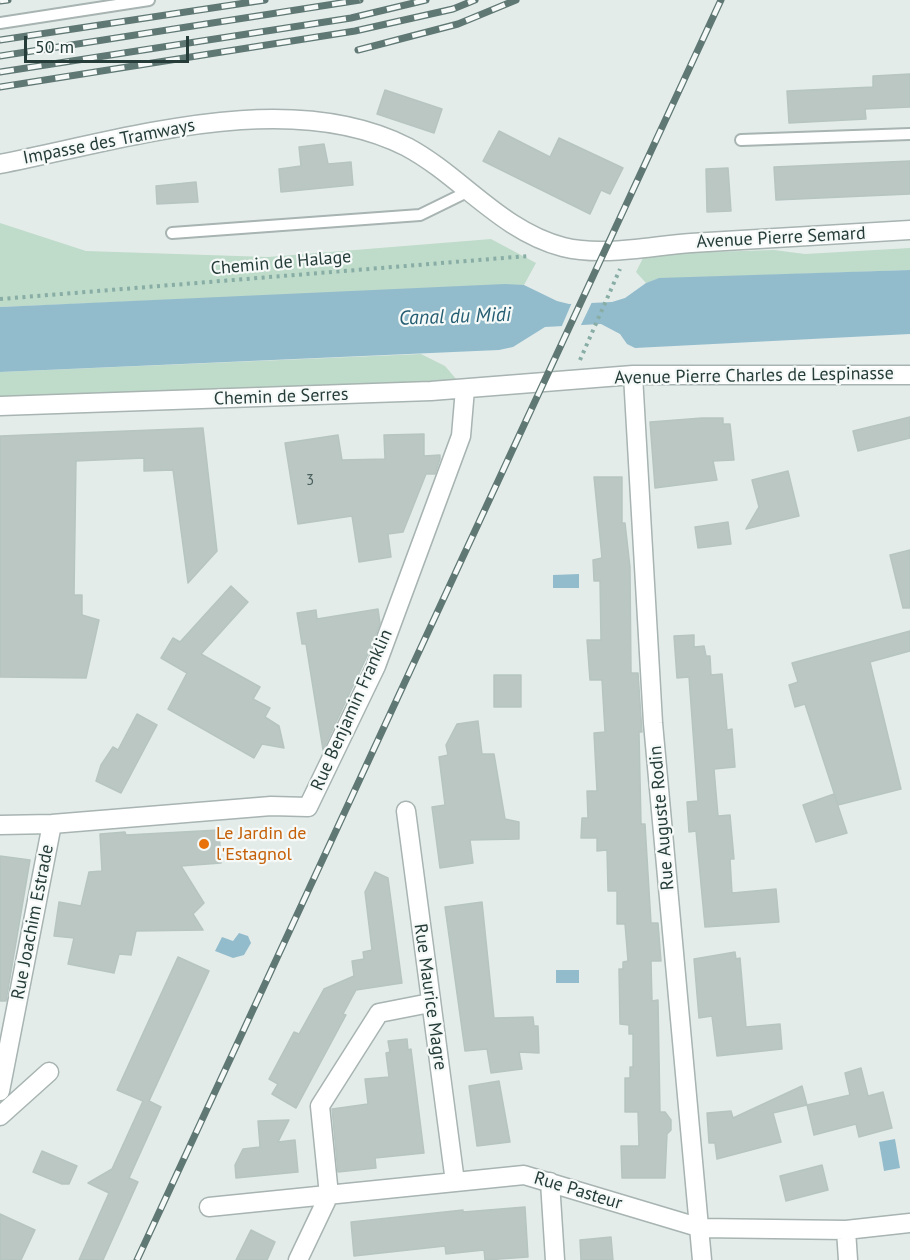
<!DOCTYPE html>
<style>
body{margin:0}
#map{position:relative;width:910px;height:1260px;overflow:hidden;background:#e4ecea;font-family:"PT Sans",sans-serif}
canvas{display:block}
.scale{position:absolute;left:24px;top:36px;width:165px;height:27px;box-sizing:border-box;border:3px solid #253c39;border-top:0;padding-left:8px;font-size:18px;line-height:21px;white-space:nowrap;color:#253c39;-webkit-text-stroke:4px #f5f9f7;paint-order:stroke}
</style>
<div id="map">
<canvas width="910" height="1260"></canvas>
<div class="scale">50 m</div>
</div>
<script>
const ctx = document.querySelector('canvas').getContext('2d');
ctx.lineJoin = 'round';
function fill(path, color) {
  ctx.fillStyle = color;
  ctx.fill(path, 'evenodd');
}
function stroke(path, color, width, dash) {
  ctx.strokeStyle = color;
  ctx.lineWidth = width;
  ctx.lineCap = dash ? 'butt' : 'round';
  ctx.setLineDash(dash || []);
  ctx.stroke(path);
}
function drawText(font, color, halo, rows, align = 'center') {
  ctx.font = font + ' "PT Sans",sans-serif';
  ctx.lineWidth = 4.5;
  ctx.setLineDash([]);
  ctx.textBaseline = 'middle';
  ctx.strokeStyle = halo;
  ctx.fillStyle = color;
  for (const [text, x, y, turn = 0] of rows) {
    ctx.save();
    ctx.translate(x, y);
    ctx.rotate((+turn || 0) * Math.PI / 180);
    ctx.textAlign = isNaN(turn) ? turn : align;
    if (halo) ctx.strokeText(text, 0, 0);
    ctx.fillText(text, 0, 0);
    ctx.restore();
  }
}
fill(new Path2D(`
 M0,223L86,251L268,257L491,239L536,263L524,285L0,307Z
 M910,248V270L657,279L646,283L636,272L645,254L774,250L805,254Z
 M421,354L445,366L457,380L429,385L0,399V372Z`), '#bfdbca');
fill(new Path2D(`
 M910,270V334L635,348L627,344L620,334L601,324L545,327L513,347L499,350L0,372V307L505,284L524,285L557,301L569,304L612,302L625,298L646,283L659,278Z
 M579,574V588H553V575Z
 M239,933L248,936L251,943L244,955L233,958L215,951L222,937L233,941Z
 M556,970H579V983H556Z
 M895,1139L900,1168L884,1171L879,1142Z`), '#92bccc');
fill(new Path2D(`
 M573,300H593L580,327L561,328Z`), '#e4ecea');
const building = new Path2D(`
 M910,74V107L865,109L866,119L789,123L787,91L873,87V76Z
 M385,90L442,109L434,133L377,114Z
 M499,131L550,157L559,138L623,168L610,194L601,190L590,214L483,161Z
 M324,144L328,164L351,162L353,185L281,192L279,169L301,166L299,147Z
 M910,161V194L776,200L774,167Z
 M728,168L731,211L707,212L706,169Z
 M196,182L198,202L157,204L156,186Z
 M910,417V438L858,451L853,431Z
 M702,418H723V424H730L734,460L713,461L717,480L655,488L650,422Z
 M203,428L217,551L188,583L173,470L144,471V458L76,461L74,595H82V615L99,620L86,678L0,677V436Z
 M424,434V456L440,455V459L435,474H426L403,532L388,534L391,557L359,562L352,516L298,524L285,443L338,435L342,460L385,459L384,435Z
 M788,471L799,516L746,529L759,507L752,480Z
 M594,477H622V523H625L630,567L631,673H638L642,732H639L641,824H645L651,923H658L661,961H651L652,1001L658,1000L660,1112H665L671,1120V1130L667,1134L665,1178H622L621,1146H639L638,1112H625V1078H630V1067H633V1034H629V1025L620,1024L619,969H623V962L628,961L625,924H617V891H608L607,850L597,851V838H581L582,818H588L587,791H597L594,733L605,732L602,680H590L587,640H601L600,581H594L593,560L602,558Z
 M728,522L731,544L698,548L695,527Z
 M910,550V608H903L890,555Z
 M231,586L248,602L201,654L260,687L253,699L270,708L265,717L279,726L284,748L262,744L254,758L168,709L187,673L161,658L173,638L180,642Z
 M378,609L380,623L368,654L323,750L306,644H302L297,613L316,610L317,619Z
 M910,631V651L870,662L901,789L838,805L805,704L795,707L789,685L798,682L792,663Z
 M694,635V647L704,646L706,656H710L711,675L722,674L727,730L732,729L735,767L714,769L718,816L730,815L734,859H730L732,893L776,889L779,922L705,927L696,831L689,832L687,802L698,801L689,677L677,678L674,636Z
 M494,675H521V707H494Z
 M137,714L157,725L121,793L96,781L101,765L113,747L118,750Z
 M478,721L482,754H494L505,819L519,822V839L470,840L473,863L440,868L432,807L445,805L439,757L448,755L446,745L457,724Z
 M834,794L847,833L816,842L803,805Z
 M219,830L221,863L181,866L204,903L193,914L203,930L136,931L131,955L119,954L114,973L68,964L74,938L54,936L59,902L81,906L89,872L102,871L100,834L125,832L126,835Z
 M0,856L30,860L6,1001H0Z
 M375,872L388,878L402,983L356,990L343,1014L346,1015L296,1108L272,1094L278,1084L269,1079L294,1032L299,1034L324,989L354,976L352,961L364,959L363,952L372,950L365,892Z
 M482,902L494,1018L533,1017L534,1026H538L539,1053L519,1052L522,1069L491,1073L487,1049L465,1051L445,907Z
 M735,952L736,959L740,958L746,1027L780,1024L782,1049L717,1056L712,1016L699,1018L694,959Z
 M178,957L209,971L149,1101L161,1107L129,1178L138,1182L103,1260H79L109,1193L88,1183L112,1169L143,1101L117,1090Z
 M407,1039L408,1050L411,1049L424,1153L375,1158L376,1168L338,1172L332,1109L368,1104L365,1079L389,1077L386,1053L390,1052L388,1041Z
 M861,1068L868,1096L883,1092L892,1128L859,1137L856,1124L814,1135L807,1105L850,1095L845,1073Z
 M499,1081L510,1142L477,1146L469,1086Z
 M802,1086L807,1105L773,1113L781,1142L717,1159L715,1143H709L707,1113L731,1111L733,1118Z
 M289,1120L278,1142L295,1140L298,1172L236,1178L235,1165L243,1149L260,1147L258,1121Z
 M42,1151L77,1166L69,1184H62L33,1172Z
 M822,1165L828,1190L786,1201L780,1176Z
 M525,1207L528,1257L485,1260L484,1250L446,1254L445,1246L354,1256L351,1222L463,1210V1212Z
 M0,1214L35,1230L21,1260H0Z
 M251,1230L275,1242L267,1260H236Z
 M611,1237L613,1260H581L580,1240Z`);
fill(building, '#bac7c3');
stroke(building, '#b7c5c1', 1.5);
const service = new Path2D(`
 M0,23L149,0
 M741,140L910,134
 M172,233L420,215L469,191`);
const minor = new Path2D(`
 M0,164C124,140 287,86 407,147C461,176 501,231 563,247C603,257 650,246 691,243C764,238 837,234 910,230
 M633,375L653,723L702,1260
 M0,406L431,391L633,375H910
 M406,811L455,1182
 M0,825L52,824L271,806L308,807L376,666L461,436L465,389
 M0,1091L52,824
 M0,1116L49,1072
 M550,1182L555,1260
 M209,1207L524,1175L701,1228L846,1230L910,1223
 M846,1230L848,1260
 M298,1260L329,1195L320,1106L379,1013L430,1003`);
stroke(service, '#a7b4b1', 14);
stroke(minor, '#a7b4b1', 21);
stroke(new Path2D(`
 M0,299L528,256
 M580,360L620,269`), '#88ada5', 4, [3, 4.5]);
stroke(service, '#fff', 10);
stroke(minor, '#fff', 18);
const rail = new Path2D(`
 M0,1L8,0
 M0,40L265,0
 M358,50L458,24L516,0
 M0,56L360,0
 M0,72L351,18L426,0
 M0,87L355,31L453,9L475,0
 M137,1260L721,0`);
stroke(rail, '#607874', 7);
stroke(rail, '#f5f9f7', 4.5, [14]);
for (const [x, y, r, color] of [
 [204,844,6,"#e8710a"]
]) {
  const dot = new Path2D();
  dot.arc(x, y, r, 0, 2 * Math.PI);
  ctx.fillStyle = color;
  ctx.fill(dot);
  stroke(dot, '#f5f9f7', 2);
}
drawText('15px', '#4a5f5c', null, [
 ["3",310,481]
]);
drawText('18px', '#253c39', '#f5f9f7', [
 ["Impasse des Tramways",109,142,-11],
 ["Avenue Pierre Semard",781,238,-3],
 ["Chemin de Halage",281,263,-5],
 ["Avenue Pierre Charles de Lespinasse",754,376,-1],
 ["Chemin de Serres",281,397,-2],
 ["Rue Benjamin Franklin",352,710,-66],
 ["Rue Auguste Rodin",662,818,-95],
 ["Rue Joachim Estrade",33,922,-79],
 ["Rue Maurice Magre",430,997,82],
 ["Rue Pasteur",578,1191,17]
]);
drawText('18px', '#c56008', '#f5f9f7', [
 ["Le Jardin de",216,834],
 ["l'Estagnol",216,855]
], 'left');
drawText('italic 20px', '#255d73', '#f5f9f7', [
 ["Canal du Midi",455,317,-2]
]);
</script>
